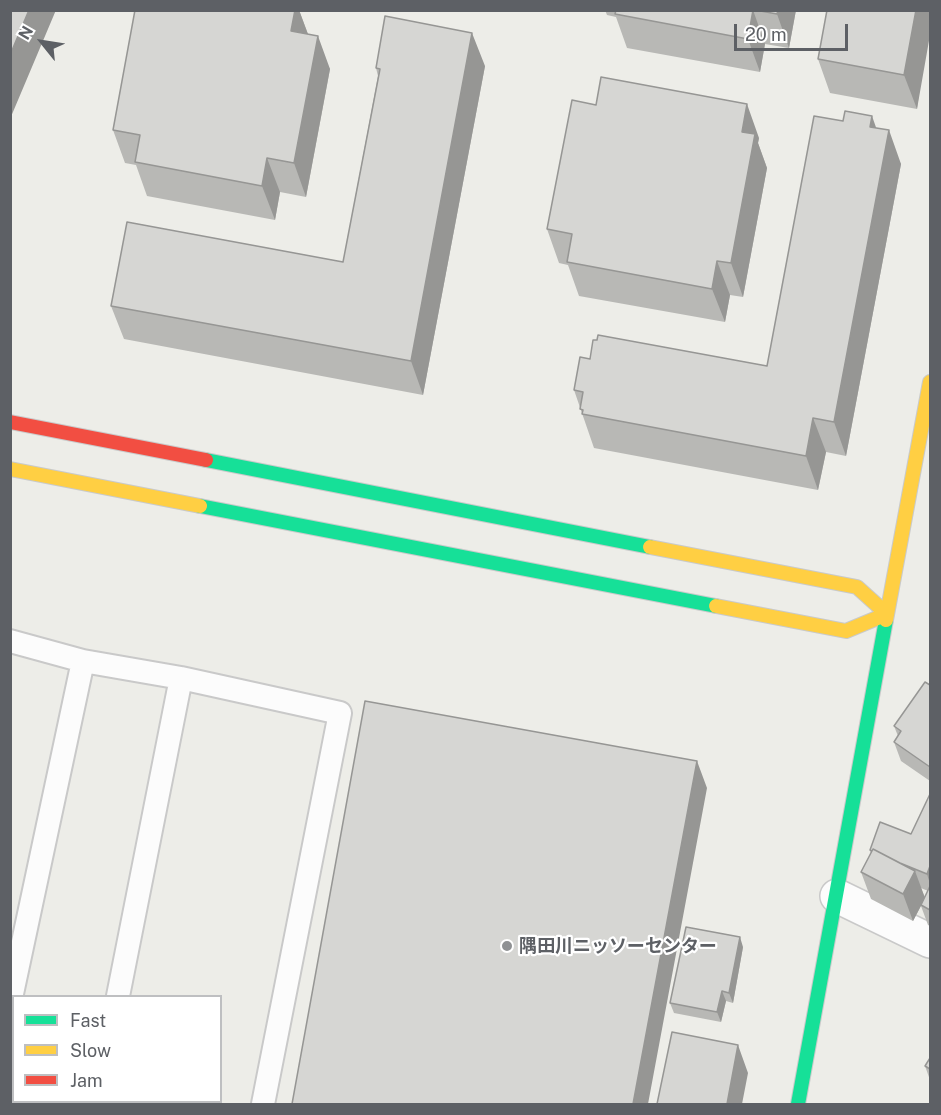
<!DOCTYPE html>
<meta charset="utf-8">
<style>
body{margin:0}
#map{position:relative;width:941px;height:1115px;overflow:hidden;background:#edede8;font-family:"Public Sans",sans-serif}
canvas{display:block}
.frame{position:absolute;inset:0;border:12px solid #5d6065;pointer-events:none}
.legend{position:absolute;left:12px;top:995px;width:210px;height:108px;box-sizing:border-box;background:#fff;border:2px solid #bebfc1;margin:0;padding:8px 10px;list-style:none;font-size:18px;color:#5d6065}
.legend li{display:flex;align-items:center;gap:12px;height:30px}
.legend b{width:30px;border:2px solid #bebfc1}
.north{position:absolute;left:12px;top:12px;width:60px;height:60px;-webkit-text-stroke:4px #fff;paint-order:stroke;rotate:300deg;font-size:16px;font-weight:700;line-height:24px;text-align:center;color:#5d6065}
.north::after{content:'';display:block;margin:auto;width:21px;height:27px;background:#5d6065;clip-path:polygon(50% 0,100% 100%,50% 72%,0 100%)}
.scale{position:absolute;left:734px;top:24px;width:114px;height:27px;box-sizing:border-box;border:3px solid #5d6065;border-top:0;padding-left:8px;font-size:18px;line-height:21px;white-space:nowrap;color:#5d6065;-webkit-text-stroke:4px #fff;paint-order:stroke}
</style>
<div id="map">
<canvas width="941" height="1115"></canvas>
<div class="frame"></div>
<ul class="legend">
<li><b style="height:8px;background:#16e098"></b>Fast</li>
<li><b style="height:8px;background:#ffcf43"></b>Slow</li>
<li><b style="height:8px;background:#f24e42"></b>Jam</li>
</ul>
<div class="north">N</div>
<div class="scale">20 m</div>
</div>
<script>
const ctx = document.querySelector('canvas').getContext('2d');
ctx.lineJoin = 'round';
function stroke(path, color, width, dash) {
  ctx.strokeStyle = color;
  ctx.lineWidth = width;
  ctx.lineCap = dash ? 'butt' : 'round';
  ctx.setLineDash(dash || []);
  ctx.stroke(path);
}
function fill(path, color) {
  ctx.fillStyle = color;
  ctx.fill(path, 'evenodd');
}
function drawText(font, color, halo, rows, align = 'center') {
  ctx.font = font + ' "Public Sans","Noto Sans JP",sans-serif';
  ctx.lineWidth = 4.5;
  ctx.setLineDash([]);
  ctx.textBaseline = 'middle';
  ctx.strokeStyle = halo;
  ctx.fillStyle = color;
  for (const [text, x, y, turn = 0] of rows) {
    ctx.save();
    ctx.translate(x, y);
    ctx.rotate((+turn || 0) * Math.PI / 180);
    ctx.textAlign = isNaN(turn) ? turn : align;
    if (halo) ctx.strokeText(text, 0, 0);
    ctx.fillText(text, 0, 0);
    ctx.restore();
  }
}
const lane = new Path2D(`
 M10,641L83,661L181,678L340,713L263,1104
 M118,996L181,678
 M10,1003L83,661
 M96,1104L97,1102`);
const street = new Path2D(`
 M837,896L930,941`);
const fast = new Path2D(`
 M206,460L650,547
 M200,506L716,606
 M798,1104L886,620`);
const slow = new Path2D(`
 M10,469L200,506
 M650,547L857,587L887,614L846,631L716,606
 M886,620L930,382`);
const jam = new Path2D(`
 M10,422L206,460`);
stroke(lane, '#c9c9c9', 26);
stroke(street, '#c9c9c9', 36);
stroke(fast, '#c9caca', 16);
stroke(slow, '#c9caca', 16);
stroke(jam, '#c9caca', 16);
stroke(lane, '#fcfcfc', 22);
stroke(street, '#fcfcfc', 33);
stroke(fast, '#16e098', 14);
stroke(slow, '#ffcf43', 14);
stroke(jam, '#f24e42', 14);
fill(new Path2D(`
 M299,10L308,34L330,69L306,197L280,192L275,220L147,196L136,165L125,163L113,130Z
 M605,10H796L789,48L765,44L760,72L627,48L616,17L607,15Z
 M930,10L917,109L830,93L818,59Z
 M485,66L423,395L124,339L111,306L343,262L378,76L376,68Z
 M877,128L901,164L846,456L826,452L818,490L594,448L574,390L590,359L767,366Z
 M759,138L758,143L767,168L743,297L730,295L725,322L579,296L568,265L559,263L547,229Z
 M930,685V781L901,761L894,742L898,736L894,726Z
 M930,794V926L928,925L921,906L913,921L871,899L861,872L871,854L870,850L911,834ZM921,888L928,891L925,898Z
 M743,947L733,1003L726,1001L721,1022L674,1013L670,1003Z
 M930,1058V1080L925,1066Z`), '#b8b8b5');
fill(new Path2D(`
 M29,10H56L10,119V55Z
 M295,10H299L309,37L291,31Z
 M753,10L765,44L760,72L748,39Z
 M778,10H796L789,48L777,14Z
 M916,10H930V35L917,109L904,75Z
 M472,33L485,66L423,395L411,361Z
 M318,36L330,69L306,197L294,163Z
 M747,104L759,138L758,143L767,168L743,297L731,263L742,132Z
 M872,116L884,150L870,127Z
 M889,130L901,164L846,456L834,422Z
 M267,158L280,192L275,220L262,186Z
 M717,261L730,295L725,322L712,289Z
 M813,418L826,452L818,490L806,456Z
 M697,761L707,788L648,1104H633Z
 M930,866V884L927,874Z
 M915,871L925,898L913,921L903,894Z
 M740,937L743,947L733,1003L729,993Z
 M722,991L726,1001L721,1022L717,1012Z
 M738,1045L748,1073L742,1104H727Z`), '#969694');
const building = new Path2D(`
 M10,10H29L10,55Z
 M135,10H295L291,31L318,36L294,163L267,158L262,186L135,162L140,135L113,130Z
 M616,10H753L748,39L615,14Z
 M755,10H778L777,14Z
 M827,10H916L904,75L818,59Z
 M385,16L472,33L411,361L111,306L127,222L343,262L380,69L376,68Z
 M601,77L747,104L742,132L755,134L731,263L717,261L712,289L567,262L572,234L547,229L572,100L596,105Z
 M845,111L872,116L870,127L889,130L834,422L813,418L806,456L582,414L583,410L580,409L583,392L574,390L580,357L590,359L593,340H597L598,335L767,366L814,116L843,121Z
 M925,682L930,685V767L894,742L901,731L894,726Z
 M365,701L697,761L633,1104H292Z
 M930,794V866L927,874L900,863L873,849L872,851L870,850L880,822L911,834Z
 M873,849L915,871L903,894L861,872Z
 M930,886V910L921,905Z
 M686,927L740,937L729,993L722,991L717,1012L670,1003Z
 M672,1032L738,1045L727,1104H657Z
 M930,1058V1069L925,1066Z`);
fill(building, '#d6d6d3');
stroke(building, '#969694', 1.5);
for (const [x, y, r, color] of [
 [507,946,6,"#8f9193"]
]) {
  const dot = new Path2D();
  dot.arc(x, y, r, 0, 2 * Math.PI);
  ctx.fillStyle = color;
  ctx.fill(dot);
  stroke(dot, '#fff', 2);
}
drawText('bold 18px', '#5d6065', '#fff', [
 ["隅田川ニッソーセンター",519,946]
], 'left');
</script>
